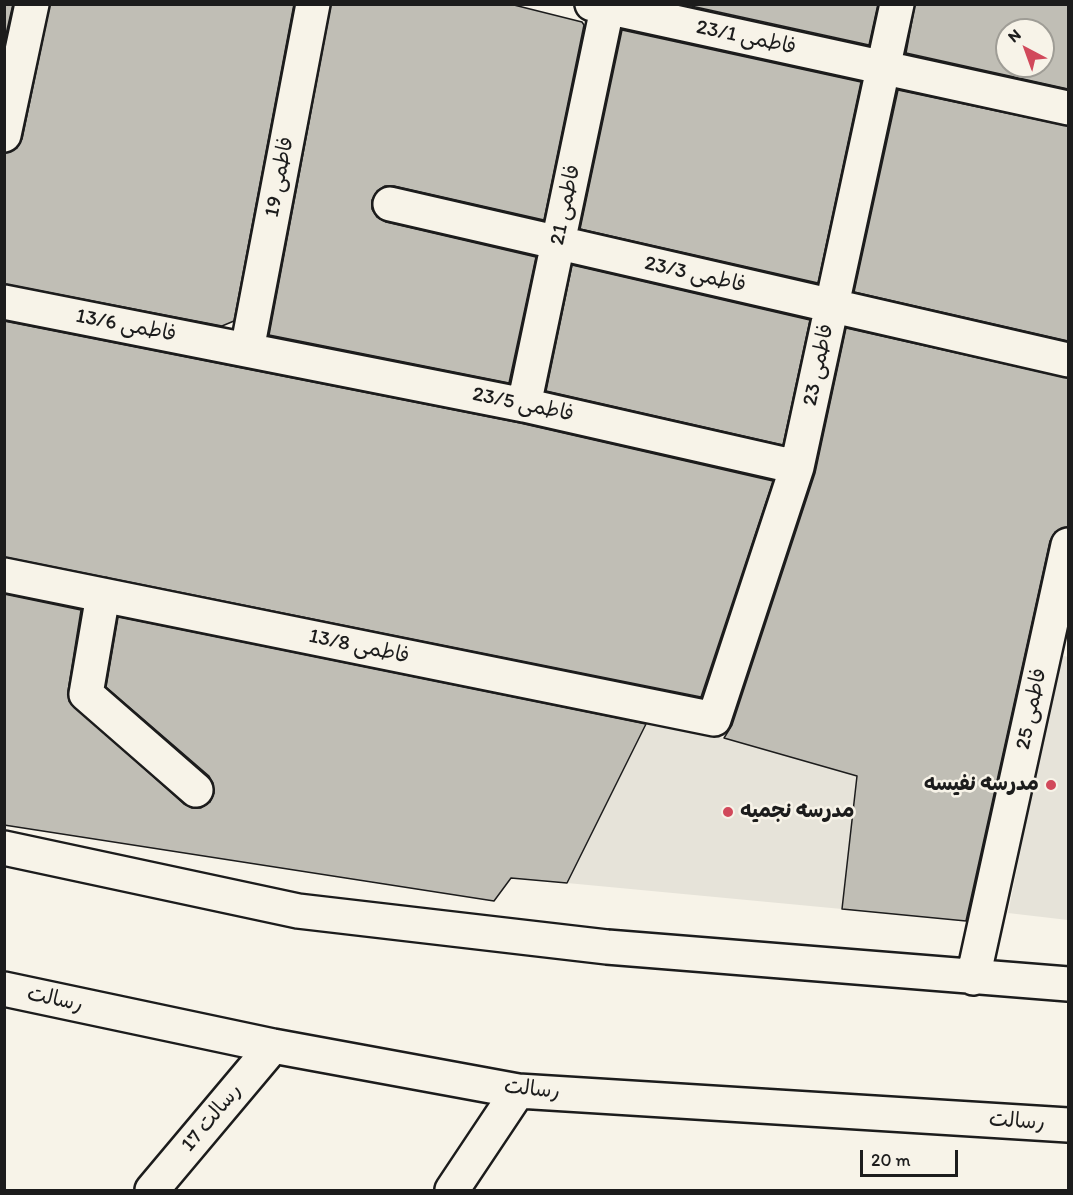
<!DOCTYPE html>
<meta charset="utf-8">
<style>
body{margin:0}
#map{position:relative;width:1073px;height:1195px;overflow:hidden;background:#f7f3e8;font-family:Itim,sans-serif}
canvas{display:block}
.frame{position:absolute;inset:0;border:6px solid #1c1c1c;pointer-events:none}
.north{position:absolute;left:995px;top:18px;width:60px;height:60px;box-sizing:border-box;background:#f7f3e8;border:2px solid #9f9d96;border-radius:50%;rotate:319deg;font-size:16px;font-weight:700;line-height:24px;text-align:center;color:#1c1c1c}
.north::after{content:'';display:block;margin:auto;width:21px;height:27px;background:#d1495b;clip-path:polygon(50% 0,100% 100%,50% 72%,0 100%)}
.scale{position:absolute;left:860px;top:1150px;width:98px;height:27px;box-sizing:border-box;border:3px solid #1c1c1c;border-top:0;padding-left:8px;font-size:18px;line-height:21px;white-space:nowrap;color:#1c1c1c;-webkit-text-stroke:4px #f7f3e8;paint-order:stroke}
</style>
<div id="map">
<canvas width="1073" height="1195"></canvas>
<div class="frame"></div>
<div class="north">N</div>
<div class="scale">20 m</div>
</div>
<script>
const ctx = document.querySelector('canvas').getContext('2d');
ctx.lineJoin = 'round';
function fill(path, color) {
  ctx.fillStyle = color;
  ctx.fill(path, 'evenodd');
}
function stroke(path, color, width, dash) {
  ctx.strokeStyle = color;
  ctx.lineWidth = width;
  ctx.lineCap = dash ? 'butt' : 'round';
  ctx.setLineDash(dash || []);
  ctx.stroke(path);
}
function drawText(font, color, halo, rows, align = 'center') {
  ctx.font = font + ' Itim,"Playpen Sans Arabic",sans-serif';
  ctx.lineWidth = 5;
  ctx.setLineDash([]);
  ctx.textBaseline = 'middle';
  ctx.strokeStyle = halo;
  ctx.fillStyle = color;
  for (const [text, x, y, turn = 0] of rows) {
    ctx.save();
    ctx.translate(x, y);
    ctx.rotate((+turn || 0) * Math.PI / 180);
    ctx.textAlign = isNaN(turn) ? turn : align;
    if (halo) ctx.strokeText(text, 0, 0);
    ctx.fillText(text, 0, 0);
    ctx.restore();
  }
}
fill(new Path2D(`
 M1060,655L1068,657V920L1008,913Z
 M647,723L724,738L857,776L842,909L567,883Z`), '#e6e3d9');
const building = new Path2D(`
 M4,4H13L4,43Z
 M50,4H294L234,321L222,326L4,284V153L17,148L22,139Z
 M331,4H510L582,22L584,25L544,220L394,186H385L377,191L372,200V209L377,217L386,222L536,257L509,383L269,335Z
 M682,4H878L869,45Z
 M915,4H1068V89L906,53ZM1007,30H1043V66H1007Z
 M622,30L861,82L818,283L580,229Z
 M898,90L1068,126V341L854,292Z
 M572,265L810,320L783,445L546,391Z
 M4,321L520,423L773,481L701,697L4,557Z
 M846,328L1068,378V527L1055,532L1050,541L966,921L842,909L857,776L724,738L732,725L815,473Z
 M4,594L81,610L68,691L69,701L184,804L192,808H201L210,802L214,793L213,783L209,776L106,687L118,617L646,724L567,883L511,878L494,901L4,825Z`);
fill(building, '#c0beb5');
stroke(building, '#1c1c1c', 1.5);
const minor = new Path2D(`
 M592,4L1068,108
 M4,135L32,4
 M390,204L1068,360
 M4,302L524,405L797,467
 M247,350L313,4
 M524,405L608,4
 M4,575L714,719L797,467L897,4
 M103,595L86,694L196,790
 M4,848L298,911L607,947L1068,984
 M973,978L1068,545
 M4,989L273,1046L518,1091L1068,1125
 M152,1190L273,1046
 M452,1190L518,1091`);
stroke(minor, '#1c1c1c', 38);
stroke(minor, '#f7f3e8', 33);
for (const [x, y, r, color] of [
 [1051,785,6,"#d1495b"],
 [728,812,6,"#d1495b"]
]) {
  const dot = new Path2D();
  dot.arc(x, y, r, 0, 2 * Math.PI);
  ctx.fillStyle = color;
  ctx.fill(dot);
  stroke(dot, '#f7f3e8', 2);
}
drawText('21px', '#1c1c1c', '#f7f3e8', [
 ["فاطمی 23/1",746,38,12],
 ["فاطمی 19",280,177,-79],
 ["فاطمی 21",566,205,-78],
 ["فاطمی 23/3",695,275,13],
 ["فاطمی 13/6",126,326,11],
 ["فاطمی 23",819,365,-78],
 ["فاطمی 23/5",523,405,12],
 ["فاطمی 13/8",359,647,12],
 ["فاطمی 25",1032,709,-78],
 ["رسالت",55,1000,12],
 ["رسالت",532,1090,6],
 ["رسالت 17",212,1118,-50],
 ["رسالت",1017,1122,4]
]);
drawText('bold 21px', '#1c1c1c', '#f7f3e8', [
 ["مدرسه نفیسه",1039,785],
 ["مدرسه نجمیه",740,812,"left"]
], 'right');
</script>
